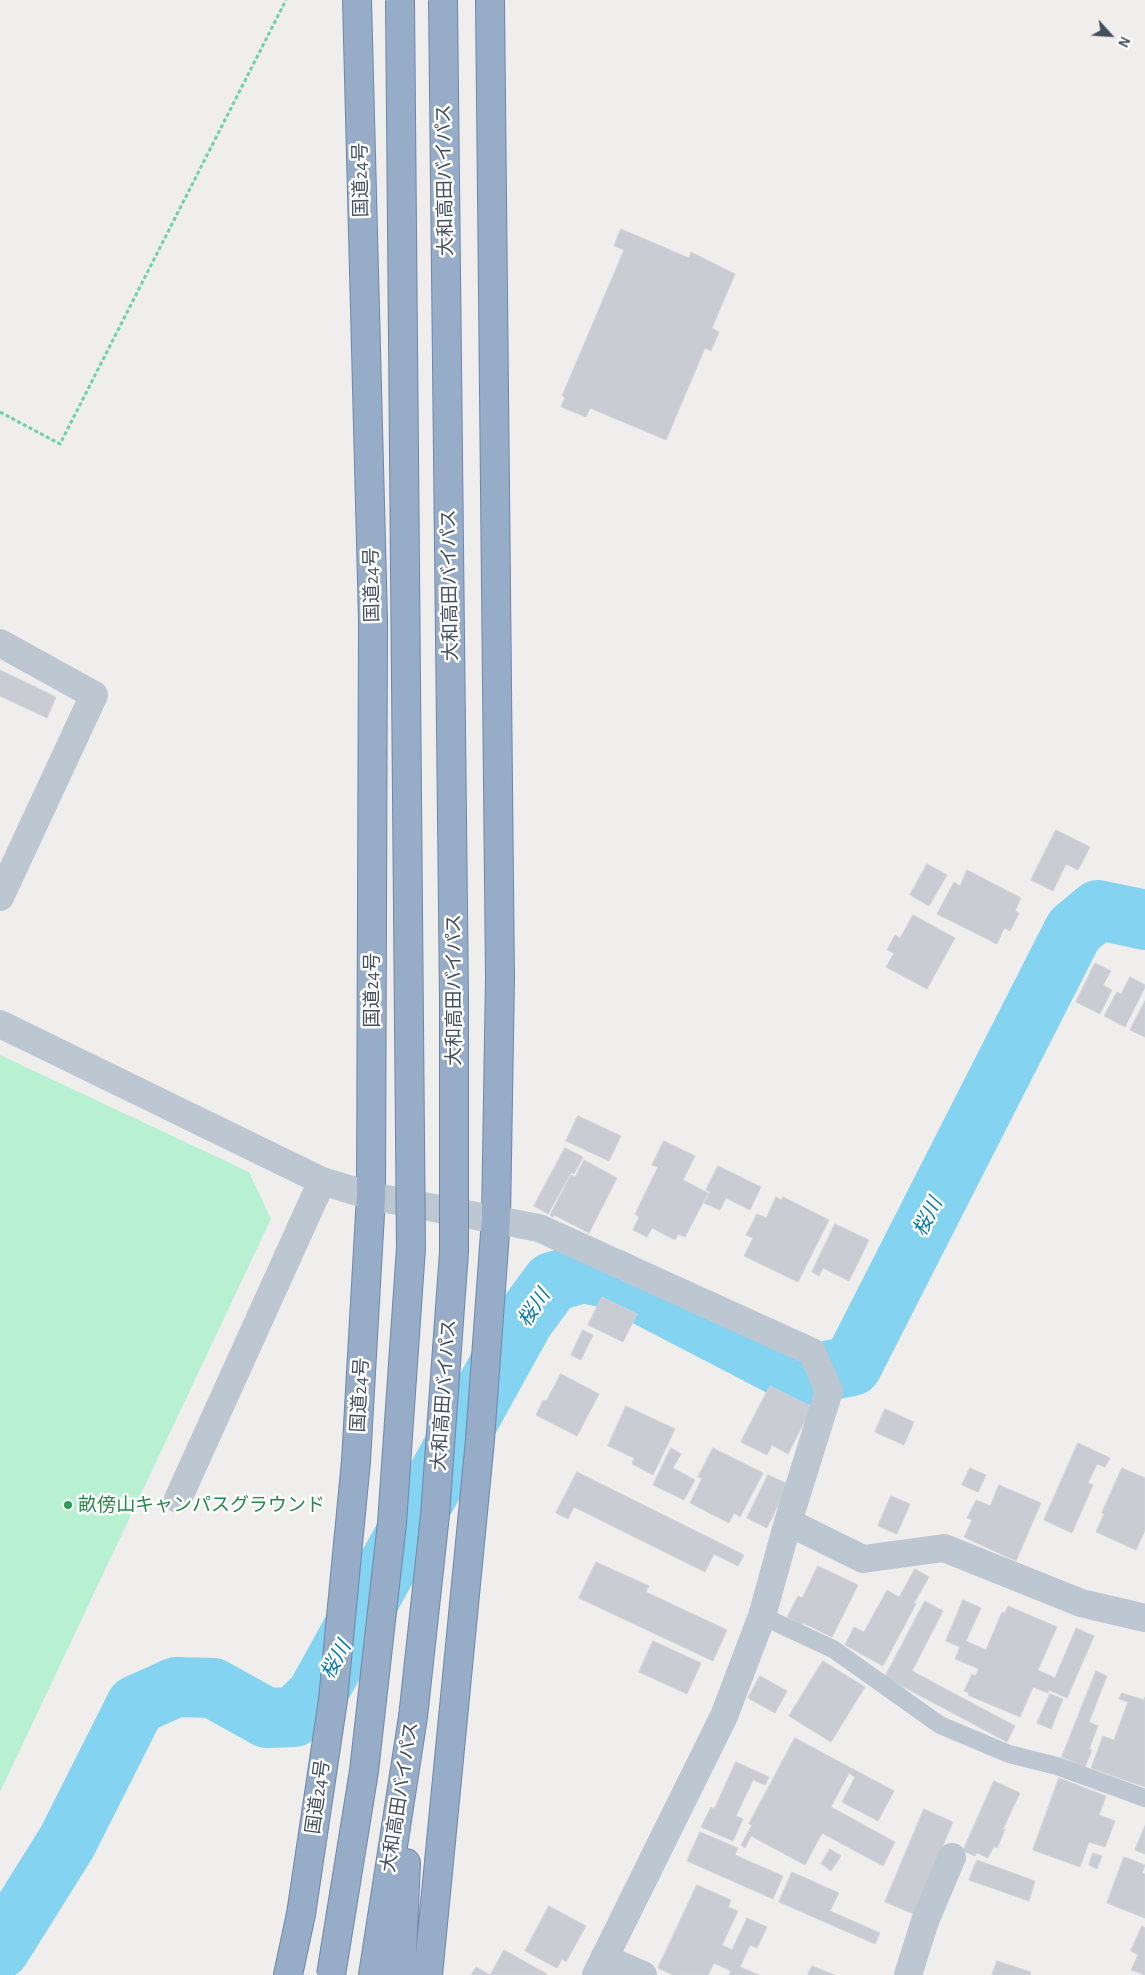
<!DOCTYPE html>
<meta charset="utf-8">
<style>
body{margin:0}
#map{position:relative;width:1145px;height:1975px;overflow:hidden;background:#f0eded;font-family:"Alegreya Sans",sans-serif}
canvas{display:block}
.north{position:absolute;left:1085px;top:10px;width:50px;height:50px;-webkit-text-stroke:4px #fff;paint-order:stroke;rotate:116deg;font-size:14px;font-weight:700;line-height:20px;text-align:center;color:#444f5c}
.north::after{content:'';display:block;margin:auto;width:18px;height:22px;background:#444f5c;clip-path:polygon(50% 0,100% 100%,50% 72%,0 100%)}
</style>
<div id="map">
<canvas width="1145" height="1975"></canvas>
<div class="north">N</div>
</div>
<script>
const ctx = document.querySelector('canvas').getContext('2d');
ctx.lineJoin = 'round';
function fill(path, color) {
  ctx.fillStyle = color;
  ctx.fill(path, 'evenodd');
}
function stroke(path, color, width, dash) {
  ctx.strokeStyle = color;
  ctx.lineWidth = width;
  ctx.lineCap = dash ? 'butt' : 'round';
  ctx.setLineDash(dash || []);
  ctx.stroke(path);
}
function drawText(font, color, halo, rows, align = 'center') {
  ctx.font = font + ' "Alegreya Sans","Noto Sans JP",sans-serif';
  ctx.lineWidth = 5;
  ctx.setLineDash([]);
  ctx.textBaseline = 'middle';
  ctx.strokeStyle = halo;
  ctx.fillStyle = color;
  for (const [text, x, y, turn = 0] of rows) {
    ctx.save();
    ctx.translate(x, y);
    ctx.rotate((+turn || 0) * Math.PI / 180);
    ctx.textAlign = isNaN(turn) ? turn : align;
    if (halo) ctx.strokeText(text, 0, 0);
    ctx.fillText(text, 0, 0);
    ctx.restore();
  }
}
fill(new Path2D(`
 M0,1055L249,1172L271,1219L0,1792Z`), '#b8f1d2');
stroke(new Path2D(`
 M0,1949L67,1842L136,1705L176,1687L213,1688L267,1718L294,1717L316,1696L524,1320L552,1282L583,1273L613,1279L800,1376L852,1366L1074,930L1098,910L1145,920`), '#83d3f1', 60);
const building = new Path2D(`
 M621,229L689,258L691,252L735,274L712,328L719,332L711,351L705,348L666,440L590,408L586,417L561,407L565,397L562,396L624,250L614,246Z
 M0,670L56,697L47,718L0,696Z
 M1056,830L1090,847L1078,870L1066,864L1053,891L1031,880Z
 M927,864L947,875L929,906L910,895Z
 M967,870L1021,898L1015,911L1019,913L1010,931L1004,928L997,944L937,914L954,882L960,886Z
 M913,915L955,938L927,989L886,967L894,953L887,950L895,935L900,938Z
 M1095,963L1111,971L1103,985L1112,990L1100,1014L1076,1002Z
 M1130,977L1145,985V987L1125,1027L1104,1016L1117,992L1121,994Z
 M1145,1001V1037L1130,1030Z
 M578,1116L621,1136L609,1161L566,1141Z
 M664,1141L695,1156L683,1180L708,1193L685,1237L678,1234L675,1240L652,1228L647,1237L633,1230L639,1217L635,1214L658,1167L652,1165Z
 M565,1148L583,1157L574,1174L571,1173L548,1214L534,1206Z
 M584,1160L617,1178L589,1233L554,1215L553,1217L550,1215L571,1175L575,1177Z
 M718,1166L761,1187L750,1210L726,1198L720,1210L704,1203L710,1192L706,1190Z
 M776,1197L781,1200L783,1197L829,1220L798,1282L744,1256L753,1238L746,1235L757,1214L766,1218Z
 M835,1224L869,1240L849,1281L823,1268L819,1276L812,1272Z
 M602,1297L637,1314L623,1342L588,1325Z
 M583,1330L593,1335L581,1360L571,1355Z
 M561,1374L599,1394L577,1436L536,1415L543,1400L546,1401Z
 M770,1386L812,1407L788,1454L772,1445L767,1455L741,1442Z
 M626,1406L675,1429L653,1475L632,1464L634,1458L608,1446Z
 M885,1409L914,1422L904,1445L875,1432Z
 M1078,1443L1110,1458L1105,1467L1097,1464L1088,1483L1093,1485L1072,1533L1044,1520Z
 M671,1448L681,1454L673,1468L695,1480L684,1500L653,1485Z
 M713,1448L763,1473L740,1517L734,1513L729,1523L690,1503L702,1478L698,1477Z
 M970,1468L986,1475L978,1492L962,1485Z
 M1122,1468L1145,1478V1530L1136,1550L1096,1532L1104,1514L1102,1513Z
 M577,1472L744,1555L738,1566L714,1554L705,1572L574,1507L568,1519L556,1513Z
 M768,1475L788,1484L767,1528L747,1518Z
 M999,1485L1041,1503L1016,1561L964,1537L972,1520L967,1518L976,1500L990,1506Z
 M891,1496L910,1504L897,1534L878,1526Z
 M596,1562L649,1586L646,1592L727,1630L713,1661L579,1598Z
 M818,1566L858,1585L832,1637L803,1623L802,1625L787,1617L798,1596L802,1598Z
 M915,1569L929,1577L914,1603L916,1604L883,1666L845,1645L854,1627L864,1632L887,1590L899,1597Z
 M963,1600L981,1608L966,1641L986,1650L1002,1612L1005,1613L1008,1606L1057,1627L1038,1670L1055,1678L1076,1628L1094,1636L1067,1698L1049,1690L1048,1693L1033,1687L1020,1717L968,1695L969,1693L964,1691L972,1674L975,1676L979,1669L955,1659L960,1647L946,1641Z
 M925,1601L943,1611L912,1671L1015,1726L1007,1742L885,1677Z
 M653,1641L701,1663L687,1694L639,1672Z
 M823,1661L865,1687L831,1742L789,1716Z
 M1096,1671L1107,1676L1089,1722L1098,1726L1089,1749L1092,1750L1085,1767L1062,1757Z
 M760,1676L787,1691L775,1713L748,1698Z
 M1122,1693L1144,1700L1145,1697V1787L1091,1768L1103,1736L1114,1740L1128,1702L1119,1699Z
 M1050,1694L1063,1699L1051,1729L1037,1723Z
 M795,1738L894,1791L878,1821L842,1802L855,1777L849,1773L831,1807L895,1842L883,1866L822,1833L805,1865L751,1836L745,1848L741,1845L752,1825L749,1824Z
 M736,1762L769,1777L765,1785L753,1780L736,1816L743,1819L733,1841L701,1827L711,1807L714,1809Z
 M1059,1778L1106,1796L1099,1815L1115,1821L1105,1847L1089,1842L1080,1867L1033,1850Z
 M994,1781L1020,1793L1003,1829L1005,1830L997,1848L994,1846L988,1858L977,1853L975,1856L963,1851Z
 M924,1809L953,1822L914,1914L885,1902Z
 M1145,1826V1854L1135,1850Z
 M700,1832L738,1848L735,1855L783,1876L773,1899L687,1861Z
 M830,1849L841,1856L831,1871L821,1864Z
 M1093,1853L1102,1856L1097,1869L1089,1865Z
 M1124,1857L1145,1865L1142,1873L1145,1874V1918L1107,1903Z
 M977,1860L1035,1881L1029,1901L969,1880Z
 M792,1872L839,1893L830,1911L880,1933L875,1944L779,1902Z
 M697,1885L731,1900L728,1907L738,1911L722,1945L732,1950L747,1918L767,1927L757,1948L750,1945L740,1967L759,1975H729L731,1971L714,1963L708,1975H673L658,1968Z
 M549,1906L586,1926L566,1962L562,1959L557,1968L525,1951Z
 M1142,1926L1145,1928V1975L1131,1970L1138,1955L1131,1951Z
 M504,1950L547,1974L546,1975H471L476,1967L490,1975Z
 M997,1961L1031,1972L1030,1975H992Z
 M812,1966L835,1975H808Z`);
fill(building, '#c9ccd3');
stroke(building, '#d1d3d9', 1);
const trunk = new Path2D(`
 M288,1975L301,1914L333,1700L356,1461L371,1196L373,620L357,0
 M373,1975L413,1717
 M401,1975L406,1863
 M428,1975L480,1440L496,1219L500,977L490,0`);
stroke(trunk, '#6d87ab', 30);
stroke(new Path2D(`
 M0,412L60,444L286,0`), '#6ed1a6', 3, [4, 2.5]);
stroke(new Path2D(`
 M762,1616L833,1649L940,1725L1009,1754L1057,1766L1145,1798`), '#bdc7d1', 18);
stroke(new Path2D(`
 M0,643L94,695L0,897
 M0,1024L322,1181
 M178,1499L322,1181L371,1196L539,1228L812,1352L829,1391L788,1522L762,1616L724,1716L596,1975
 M788,1522L863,1559L944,1548L1081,1603L1145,1618
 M604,1958L643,1975
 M908,1975L925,1921L952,1857`), '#bdc7d1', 28);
stroke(trunk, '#96acc7', 28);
const trunkBridge = new Path2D(`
 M413,1717L435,1515L454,1252V999L443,0
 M331,1975L364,1771L392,1523L411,1248L400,0`);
stroke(trunkBridge, '#6d87ab', 30, []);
stroke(trunkBridge, '#96acc7', 28);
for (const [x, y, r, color] of [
 [68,1505,5,"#2e9e5b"]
]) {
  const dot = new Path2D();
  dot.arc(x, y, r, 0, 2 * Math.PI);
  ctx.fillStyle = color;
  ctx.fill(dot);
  stroke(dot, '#fff', 2);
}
drawText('19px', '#444f5c', '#fff', [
 ["国道24号",361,180,-91],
 ["大和高田バイパス",445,180,-91],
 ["国道24号",372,585,-91],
 ["大和高田バイパス",450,585,-91],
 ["国道24号",372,990,-90],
 ["大和高田バイパス",454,990,-90],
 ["国道24号",360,1395,-87],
 ["大和高田バイパス",444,1395,-86],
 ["国道24号",318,1797,-82],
 ["大和高田バイパス",400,1797,-81]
]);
drawText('19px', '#27864d', '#fff', [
 ["畝傍山キャンパスグラウンド",78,1505]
], 'left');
drawText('italic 20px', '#057ba7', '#fff', [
 ["桜川",928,1217,-63],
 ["桜川",534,1308,-56],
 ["桜川",336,1660,-61]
]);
</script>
